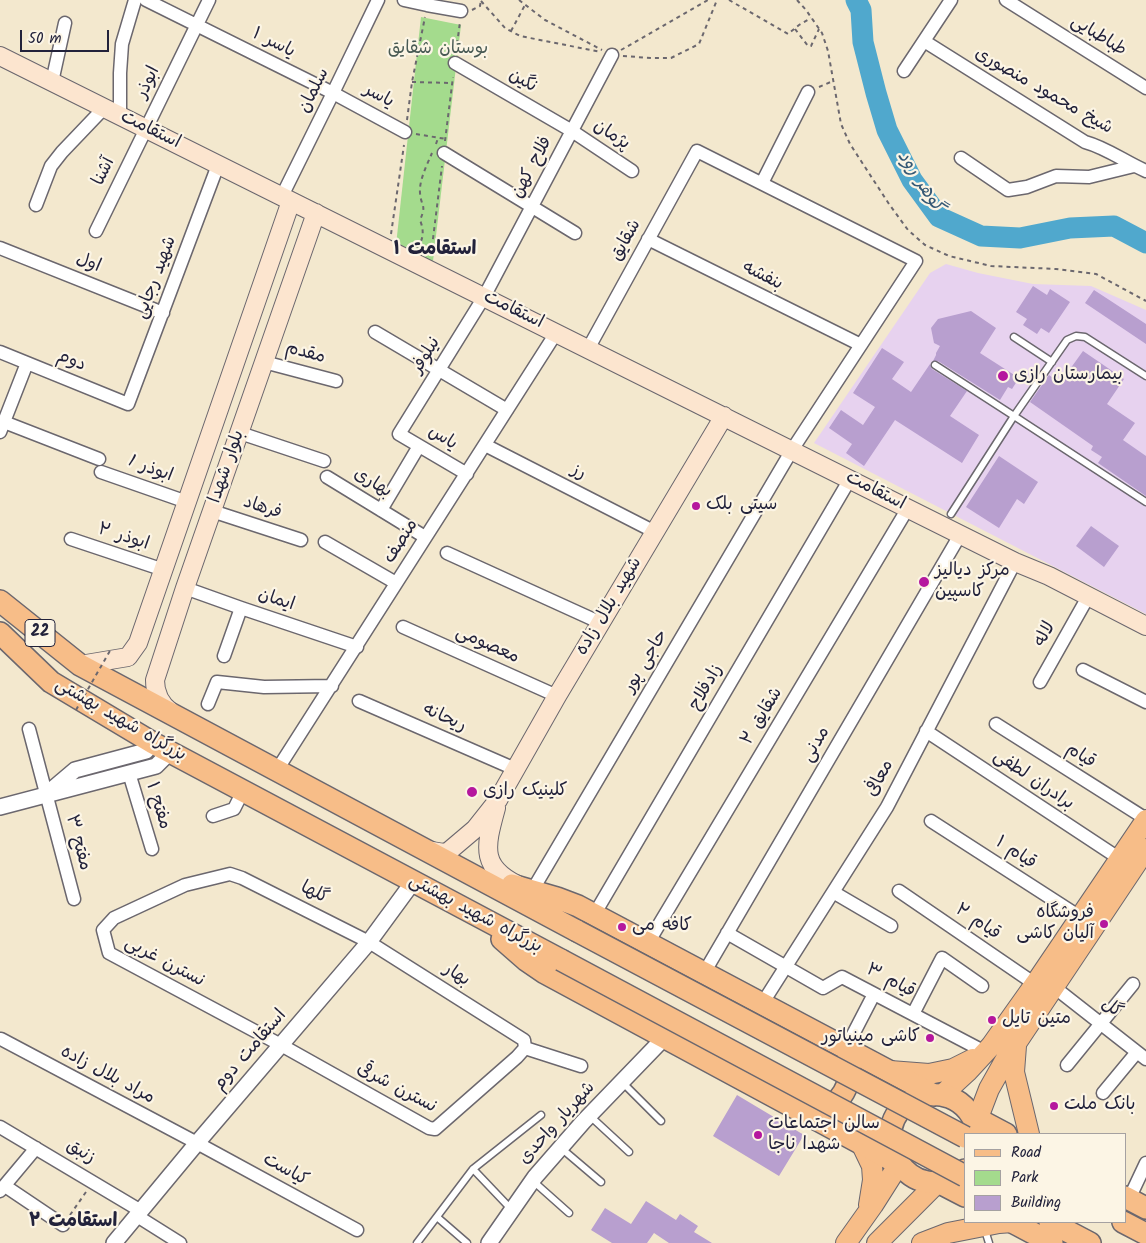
<!DOCTYPE html>
<meta charset="utf-8">
<style>
body{margin:0}
#map{position:relative;width:1146px;height:1243px;overflow:hidden;background:#f3e8ce;font-family:Kalam,sans-serif}
canvas{display:block}
.legend{position:absolute;left:964px;top:1133px;width:162px;height:90px;box-sizing:border-box;background:#fcf5e5;border:1px solid #a5a1a1;margin:0;padding:6px 9px;list-style:none;font-size:15px;color:#22223b}
.legend li{display:flex;align-items:center;gap:10px;height:25px}
.legend b{width:25px;border:1px solid #a5a1a1}
.scale{position:absolute;left:20px;top:30px;width:89px;height:22px;box-sizing:border-box;border:2px solid #22223b;border-top:0;padding-left:6px;font-size:15px;line-height:18px;white-space:nowrap;color:#22223b;-webkit-text-stroke:4px #fcf5e5;paint-order:stroke}
</style>
<div id="map">
<canvas width="1146" height="1243"></canvas>
<ul class="legend">
<li><b style="height:6px;background:#f7bd88"></b>Road</li>
<li><b style="height:14px;background:#a4db8d"></b>Park</li>
<li><b style="height:14px;background:#b89fcf"></b>Building</li>
</ul>
<div class="scale">50 m</div>
</div>
<script>
const ctx = document.querySelector('canvas').getContext('2d');
ctx.lineJoin = 'round';
function fill(path, color) {
  ctx.fillStyle = color;
  ctx.fill(path, 'evenodd');
}
function stroke(path, color, width, dash) {
  ctx.strokeStyle = color;
  ctx.lineWidth = width;
  ctx.lineCap = dash ? 'butt' : 'round';
  ctx.setLineDash(dash || []);
  ctx.stroke(path);
}
function drawText(font, color, halo, rows, align = 'center') {
  ctx.font = font + ' Kalam,"Playpen Sans Arabic",sans-serif';
  ctx.lineWidth = 4.5;
  ctx.setLineDash([]);
  ctx.textBaseline = 'middle';
  ctx.strokeStyle = halo;
  ctx.fillStyle = color;
  for (const [text, x, y, turn = 0] of rows) {
    ctx.save();
    ctx.translate(x, y);
    ctx.rotate((+turn || 0) * Math.PI / 180);
    ctx.textAlign = isNaN(turn) ? turn : align;
    if (halo) ctx.strokeText(text, 0, 0);
    ctx.fillText(text, 0, 0);
    ctx.restore();
  }
}
fill(new Path2D(`
 M946,264L978,273L1033,284L1091,286L1146,310V614L814,443L930,273Z`), '#e7d2ef');
fill(new Path2D(`
 M421,17L461,25L433,261L396,245Z`), '#a4db8d');
stroke(new Path2D(`
 M856,0L861,10L863,42L876,93L887,130L912,180L939,217L981,236L1020,238L1070,228L1114,226L1146,243`), '#50a8cd', 21);
fill(new Path2D(`
 M1033,286L1047,295L1050,289L1070,302L1049,333L1041,328L1037,334L1023,325L1027,319L1016,312Z
 M1094,290L1146,324V344L1085,303Z
 M971,311L996,328L980,353L1019,378L1012,389L1008,387L1000,400L938,361H933L936,355V353L940,346L934,343L931,328L938,319Z
 M882,348L904,362L892,379L911,392L930,364L932,369L967,391L950,416L979,435L962,463L895,420L864,466L846,453L852,444L829,428L841,410L863,425L875,407L853,393Z
 M1083,351L1124,379L1107,404L1135,423L1123,440L1146,456V496L1098,463L1102,457L1091,450L1093,446L1030,402L1049,375L1060,383Z
 M999,456L1038,482L1024,504L1017,499L999,528L966,507Z
 M1091,526L1119,546L1104,567L1076,546Z
 M737,1095L804,1135L779,1176L713,1136Z
 M646,1201L676,1220L680,1214L698,1226L694,1232L712,1243H669L654,1233L647,1243H612L591,1230L605,1208L631,1224Z`), '#b89fcf');
const service = new Path2D(`
 M1014,337L1052,362
 M935,365L1014,416L1067,340L1076,336L1085,337L1146,376
 M951,514L1014,416L1146,502
 M622,1082L661,1121
 M590,1116L629,1152
 M561,1148L601,1182
 M473,1169L511,1209
 M533,1181L569,1213
 M437,1217L467,1243
 M984,1227L989,1243
 M417,1243L473,1169L541,1115`);
const minor = new Path2D(`
 M146,0L333,93L405,132
 M404,0L427,5L461,11
 M1006,0L1146,88
 M924,41L1085,142C1107,148 1125,162 1146,171
 M455,63L572,131L632,171
 M904,71L951,0
 M52,82L65,23
 M120,116V73L122,44L135,0
 M444,153L575,233
 M961,158L1008,190L1027,187L1056,176L1089,177L1134,166
 M762,183L808,92
 M282,196L333,93L378,0
 M36,205L51,166L62,152L104,108
 M96,231L209,0
 M648,239L861,345
 M0,248L163,313
 M375,332L507,410
 M0,352L128,404L218,165
 M264,362L336,381
 M4,422L99,459
 M0,432L27,363
 M240,433L324,461
 M485,445L655,532
 M101,472L187,502
 M467,474L399,434L484,297L612,55
 M327,477L425,537
 M381,510L419,446
 M212,511L301,540
 M71,539L164,570
 M325,542L396,583
 M447,553L601,623
 M185,588L241,608L357,647
 M403,627L557,696
 M224,656L241,608
 M1083,670L1146,702
 M1040,682L1084,604
 M359,701L515,769
 M208,704L217,682L264,687L332,686
 M996,724L1146,819
 M29,729L74,899
 M926,731L1120,859
 M277,770L556,333
 M129,773L152,849
 M213,816L234,809L243,791
 M931,821L1080,917
 M230,874L242,878L369,942L524,1040L525,1048L517,1057L435,1129L429,1128L281,1045L109,953L103,930L114,918L185,885Z
 M532,891L792,450L916,261L697,151L588,349
 M899,891L1035,984
 M833,892L891,926
 M594,915L850,479
 M727,933L823,988L842,977L985,1052
 M648,943L908,508
 M704,973L960,535
 M1054,987L1146,1059
 M762,1004L887,807L1015,562
 M913,1014L942,958L982,986
 M1,1039L197,1143L357,1230
 M525,1048L581,1066
 M846,1048L874,994
 M1067,1065L1133,984
 M1103,1093L1137,1052
 M0,1127L141,1211
 M5,1186L63,1225
 M0,1191L36,1148
 M1129,1199L1146,1163
 M137,1216L180,1243`);
const tertiary = new Path2D(`
 M49,792L75,770L146,751L153,743
 M0,807L156,766L170,752
 M114,1243L197,1143L369,942L413,882
 M489,1243L535,1177L583,1122L665,1037`);
const secondary = new Path2D(`
 M0,56L1015,562L1049,576L1146,626
 M80,665L128,657L138,643L291,201
 M171,712C160,704 155,694 155,680L185,588L316,213
 M496,808C485,848 479,869 524,888
 M426,850L444,853L449,851L475,829L498,800L557,696L724,416`);
const primary = new Path2D(`
 M1016,1046L1014,1072L1029,1134
 M890,1071L929,1074L953,1069L973,1059
 M942,1095L967,1072L991,1046L1035,984L1146,820
 M976,1123L989,1089L1007,1057L1146,849
 M861,1143L872,1166L873,1180L869,1205
 M846,1243L873,1205L899,1164
 M877,1243L938,1182
 M922,1243L948,1233L999,1223L1013,1222`);
const trunk = new Path2D(`
 M0,601L80,665L577,931
 M0,633L51,682L153,743L561,960
 M512,885L557,898L578,906L934,1095
 M502,939L526,960L545,973L899,1164
 M817,1112C841,1106 854,1083 848,1059
 M972,1116L1006,1134
 M965,1170C911,1215 858,1127 915,1099C925,1094 937,1093 949,1097C965,1103 975,1117 978,1134
 M938,1182L965,1196
 M1125,1197L1146,1208
 M1012,1222L1052,1243
 M1050,1222L1090,1243
 M1123,1222L1146,1234`);
stroke(service, '#6b676e', 9);
stroke(minor, '#6b676e', 15);
stroke(tertiary, '#6b676e', 18);
stroke(secondary, '#6b676e', 20);
stroke(primary, '#6b676e', 22);
stroke(trunk, '#6b676e', 24);
stroke(new Path2D(`
 M519,0L545,20L602,50
 M729,0L788,34L799,25L811,18
 M797,0L806,10L822,33L828,51L841,124L850,144L889,204L908,230L925,245L949,256L991,266L1056,269L1096,274L1146,301
 M481,1L505,28L520,36L601,52
 M472,10L480,6L481,0
 M795,29L808,46H811L819,29
 M511,31L525,5
 M621,50L708,0
 M456,52L460,22
 M623,56L651,58H671L699,44L717,0
 M412,82L452,83
 M819,87L833,81
 M407,120L412,82L425,17
 M416,134L446,139
 M445,141L453,77
 M436,144L438,138
 M391,234L404,145
 M417,248C424,239 424,230 420,220C427,204 421,207 420,193C419,180 427,165 432,153
 M431,255L442,166
 M70,1215L86,1192`), '#6b676e', 2, [4, 4]);
stroke(service, '#fff', 6);
stroke(minor, '#fff', 12);
stroke(tertiary, '#fff', 15);
stroke(secondary, '#fce5cf', 18);
stroke(primary, '#f7bd88', 20);
stroke(trunk, '#f7bd88', 21);
const trunkBridge = new Path2D(`
 M577,931L965,1137
 M561,960L965,1176`);
stroke(trunkBridge, '#6b676e', 24, []);
stroke(new Path2D(`
 M76,710L111,649`), '#6b676e', 2, [4, 4]);
stroke(trunkBridge, '#f7bd88', 21);
for (const [x, y, r, color] of [
 [1003,376,6,"#b5179e"],
 [696,506,5,"#b5179e"],
 [924,582,6,"#b5179e"],
 [472,792,6,"#b5179e"],
 [1104,924,5,"#b5179e"],
 [622,927,5,"#b5179e"],
 [992,1020,5,"#b5179e"],
 [930,1038,5,"#b5179e"],
 [1054,1106,5,"#b5179e"],
 [758,1135,5,"#b5179e"]
]) {
  const dot = new Path2D();
  dot.arc(x, y, r, 0, 2 * Math.PI);
  ctx.fillStyle = color;
  ctx.fill(dot);
  stroke(dot, '#fcf5e5', 2);
}
for (const [x, y, w] of [
 [40,633,30]
]) {
  const box = new Path2D();
  box.roundRect(x - w / 2, y - 13.5, w, 27, 4);
  ctx.fillStyle = '#fcf5e5';
  ctx.fill(box);
  stroke(box, '#22223b', 1);
}
drawText('bold 16px', '#22223b', null, [
 ["22",40,633]
]);
drawText('18px', '#22223b', '#fcf5e5', [
 ["طباطبایی",1098,37,32],
 ["یاسر ۱",273,44,27],
 ["نگین",522,82,30],
 ["ابوذر",149,83,-64],
 ["سلمان",315,91,-64],
 ["شیخ محمود منصوری",1043,92,30],
 ["یاسر",378,97,28],
 ["استقامت",150,131,26],
 ["پژمان",611,136,33],
 ["فلاح کهن",533,168,-62],
 ["آشنا",105,172,-64],
 ["شقایق",627,241,-61],
 ["اول",88,264,22],
 ["بنفشه",762,277,27],
 ["شهید رجایی",157,278,-69],
 ["استقامت",513,311,26],
 ["مقدم",305,354,15],
 ["نیلوفر",427,356,-58],
 ["دوم",71,362,22],
 ["یاس",442,439,31],
 ["بلوار شهدا",228,467,-71],
 ["ابوذر 1",150,470,20],
 ["رز",578,473,27],
 ["بهاری",372,484,31],
 ["استقامت",875,492,27],
 ["فرهاد",262,509,18],
 ["ابوذر ۲",123,538,18],
 ["منصف",402,542,-58],
 ["ایمان",276,601,18],
 ["شهید بلال زاده",610,607,-59],
 ["لاله",1046,635,-61],
 ["معصومی",487,646,24],
 ["حاجی پور",647,662,-59],
 ["زادفلاح",707,688,-60],
 ["شقایق ۲",763,717,-59],
 ["ریحانه",444,719,24],
 ["بزرگراه شهید بهشتی",120,721,30],
 ["مدنی",817,745,-60],
 ["قیام",1080,757,32],
 ["معافی",881,779,-62],
 ["برادران لطفی",1033,781,34],
 ["مفتح ۱",157,806,73],
 ["مفتح ۳",77,843,75],
 ["قیام ۱",1015,854,33],
 ["گلها",314,894,27],
 ["بزرگراه شهید بهشتی",475,915,28],
 ["قیام ۲",977,923,34],
 ["نسترن غربی",164,963,28],
 ["بهار",456,976,32],
 ["قیام ۳",890,982,28],
 ["گل",1111,1009,38],
 ["استقامت دوم",251,1051,-49],
 ["مراد بلال زاده",107,1076,28],
 ["نسترن شرقی",396,1089,28],
 ["شهریار واحدی",558,1124,-48],
 ["زنبق",80,1153,31],
 ["کیاست",285,1171,29]
]);
drawText('18px', '#495a54', '#fcf5e5', [
 ["بوستان شقایق",438,50]
]);
drawText('18px', '#22223b', '#fcf5e5', [
 ["بیمارستان رازی",1014,376],
 ["سیتی بلک",706,506],
 ["مرکز دیالیز",935,572],
 ["کاسپین",935,593],
 ["کلینیک رازی",483,792],
 ["فروشگاه",1094,914,"right"],
 ["آلیان کاشی",1094,935,"right"],
 ["کافه می",632,927],
 ["متین تایل",1002,1020],
 ["کاشی مینیاتور",920,1038,"right"],
 ["بانک ملت",1064,1106],
 ["سالن اجتماعات",768,1125],
 ["شهدا ناجا",768,1146]
], 'left');
drawText('italic 19px', '#345875', '#fcf5e5', [
 ["گوهر رود",919,182,57]
]);
drawText('bold 19px', '#22223b', '#fcf5e5', [
 ["استقامت ۱",435,251],
 ["استقامت ۲",73,1223]
]);
</script>
